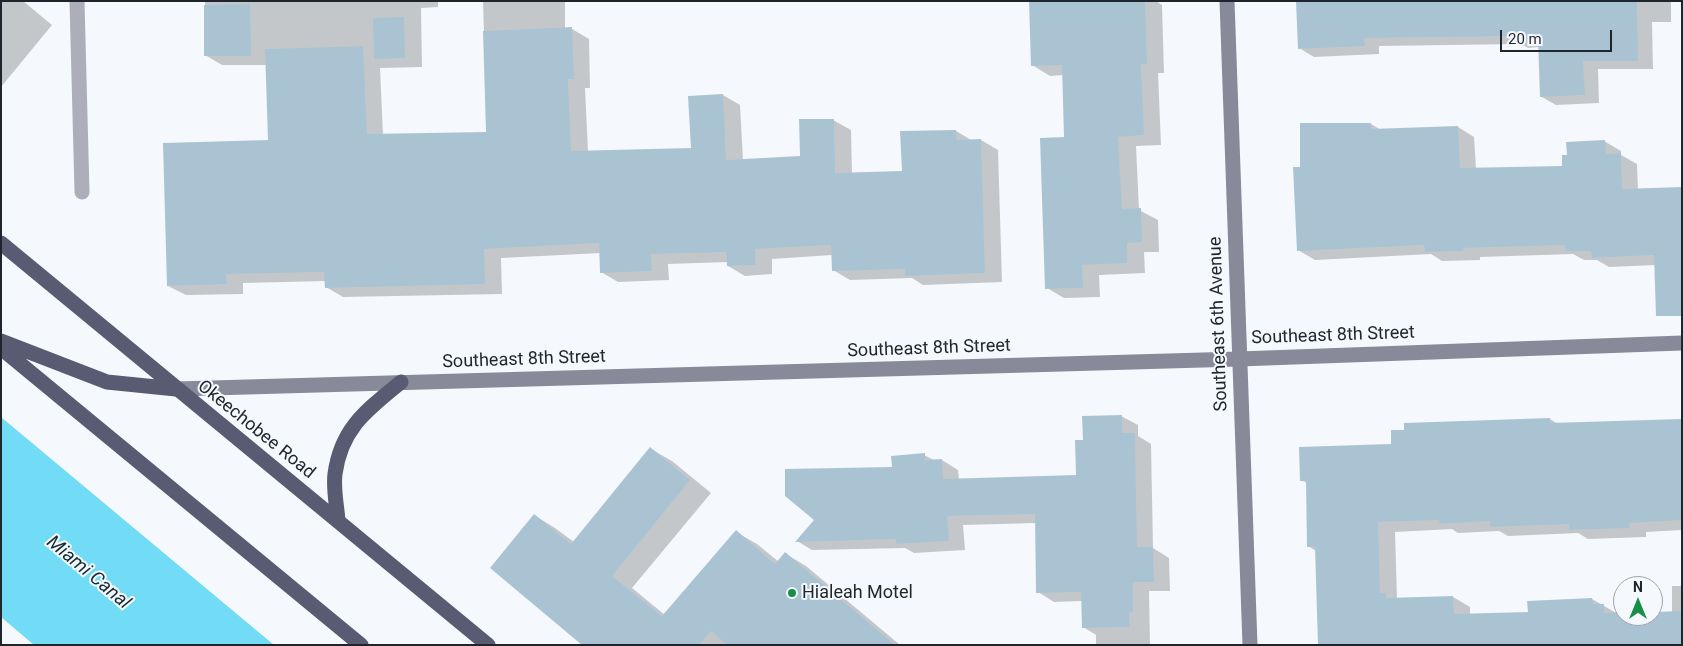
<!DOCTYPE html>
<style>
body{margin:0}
#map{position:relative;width:1683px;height:646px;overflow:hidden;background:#f5f9fd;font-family:Roboto,sans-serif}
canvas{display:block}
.frame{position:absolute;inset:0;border:2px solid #1f252d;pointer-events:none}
.north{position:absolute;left:1613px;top:576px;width:50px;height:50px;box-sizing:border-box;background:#f5f9fd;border:1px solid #9fa4aa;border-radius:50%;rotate:0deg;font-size:14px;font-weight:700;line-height:20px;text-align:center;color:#1f252d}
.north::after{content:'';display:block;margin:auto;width:18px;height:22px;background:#188e48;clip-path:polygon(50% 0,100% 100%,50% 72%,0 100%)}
.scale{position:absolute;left:1500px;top:30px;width:112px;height:22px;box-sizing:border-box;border:2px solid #1f252d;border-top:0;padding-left:6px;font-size:15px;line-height:18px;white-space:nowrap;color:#1f252d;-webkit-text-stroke:4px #f5f9fd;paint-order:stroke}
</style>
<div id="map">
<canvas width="1683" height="646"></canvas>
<div class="frame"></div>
<div class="north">N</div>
<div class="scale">20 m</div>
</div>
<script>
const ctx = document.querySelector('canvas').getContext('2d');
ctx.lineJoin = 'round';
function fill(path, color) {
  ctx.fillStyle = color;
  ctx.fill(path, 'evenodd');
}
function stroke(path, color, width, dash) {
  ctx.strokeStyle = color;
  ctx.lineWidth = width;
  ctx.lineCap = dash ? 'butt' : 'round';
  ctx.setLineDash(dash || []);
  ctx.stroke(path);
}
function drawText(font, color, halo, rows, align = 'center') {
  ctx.font = font + ' Roboto,sans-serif';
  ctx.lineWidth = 4;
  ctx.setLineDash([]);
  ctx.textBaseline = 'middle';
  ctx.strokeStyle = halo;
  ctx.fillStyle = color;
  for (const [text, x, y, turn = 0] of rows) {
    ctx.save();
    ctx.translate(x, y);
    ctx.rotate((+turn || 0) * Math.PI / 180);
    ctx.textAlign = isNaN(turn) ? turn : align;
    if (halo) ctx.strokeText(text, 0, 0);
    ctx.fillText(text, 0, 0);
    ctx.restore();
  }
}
fill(new Path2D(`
 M1,417L274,645H34L1,617Z`), '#72dbf5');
fill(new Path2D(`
 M1,1H23L52,25L1,87Z
 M205,1H438V7L421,8L422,67L380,68L383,135L487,133L483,1H565V29H572L589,39L590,88H585L588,152L692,149L723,95L740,105L743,160L802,157L833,120L851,130L852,174L903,173L956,131L973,141L981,140L998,150L1002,282L923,285L912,278L850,280L833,270L832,255L772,259V274L745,276L728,266V262L668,264L669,280L618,282L601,272V253L501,258L502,294L343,297L326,287V281L243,283V294L186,295L168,286L270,142L267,65H222L205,55Z
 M1030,1H1156L1162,5L1164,73H1158L1161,145L1136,146L1139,210L1158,220L1159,252H1144L1145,273L1099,275L1100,297L1064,298L1047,288L1066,138L1063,75L1050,76L1032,65Z
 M1297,1H1671V22H1652L1653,69H1598L1599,103L1556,105L1542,97L1539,47L1528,48L1521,44L1379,46V54L1314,57L1299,48Z
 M1371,124L1381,130L1458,127L1474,137L1476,169L1564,167L1569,156L1604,141L1621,151V155L1637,164L1638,190L1682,189L1656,265L1609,267L1597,260H1584L1573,254L1480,257V260L1442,261L1431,254L1315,260L1298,250L1301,168Z
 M1121,416L1138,425V436L1151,444L1153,548L1169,558L1170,591H1149L1150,645H1096V635L1083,627L1082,601L1054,602L1038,592L1036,523L963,525L965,550L914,553L905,548L812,550L797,541L893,468L924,455L934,460H942L958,470L959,480L1077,476L1084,441Z
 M1550,419L1558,424L1682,421V530L1646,532V537L1588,539L1578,533L1508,536L1499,531L1458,533L1452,529L1395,532L1397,599L1453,597L1470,607V615L1529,613L1592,599L1618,614H1623V616H1653V613L1672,612V586H1682V645H1319L1316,551L1308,546L1307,483L1301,480L1393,445Z
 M651,449L672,461L711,493L632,588L665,615L736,532L757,544L779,562L786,554L806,566L900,645H586L534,515L555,528L574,542Z`), '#0003');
fill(new Path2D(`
 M1029,1H1145L1147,64H1141L1144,135L1118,137L1122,209L1141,208L1142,242L1127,243V263L1082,265L1083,288L1045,289L1040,138L1064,137L1062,65L1031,66Z
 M1296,1H1637L1638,61H1583L1585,95L1540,97L1538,39L1512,40L1511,36L1364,38L1365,46L1298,49Z
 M250,4L251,56H204V5Z
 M404,17L405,58L374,59L373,18Z
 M572,27L574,79H568L571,151L691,148L688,96L723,94L726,160L800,156L799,119H834L835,173L902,171L900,131L956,130L957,140L981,139L985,273L905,276V269L832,271L831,245L755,249V265L727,266L726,252L651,254L652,271L600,273L599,243L484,249L485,284L325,288L324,272L226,274L227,284L167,286L163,143L268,140L265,49L363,46L367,134L486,132L483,31Z
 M1300,123H1371V129L1458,126L1460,168L1562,166V155H1567L1566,142L1605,140L1606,154L1621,153L1622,189L1682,187V316H1656L1654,255L1592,258L1591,251H1566L1565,245L1463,248L1464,251L1425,252L1424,245L1297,251L1293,167H1300Z
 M1122,415V433H1135L1137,547H1153L1154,582H1133V612H1129L1130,627L1082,628L1081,592L1036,593L1035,514L947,516L949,541L896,544V539L795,542L814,520L785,496V469L892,467L891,456L925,453V460L942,459L943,479L1076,475L1075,440H1083L1082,416Z
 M1550,418V423L1681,419L1682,520L1629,523L1630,528L1569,530V524L1490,527V521L1440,524L1439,520L1378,522L1380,593H1386V598L1453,596L1454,614L1528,612L1527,601L1592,598L1593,604H1604V613L1623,612V616H1653V612L1682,611V645H1318L1315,547H1307L1306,481H1300L1299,447L1391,444V430H1404V423Z
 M650,447L690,480L612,576L662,616L736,530L775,564L785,552L895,645H727L711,631L699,645H582L490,568L534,514L571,544Z`), '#aac3d3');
stroke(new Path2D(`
 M77,1L82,192`), '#adaeb9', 15);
stroke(new Path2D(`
 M1227,1L1250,645
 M176,389L1239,359L1682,343`), '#888a9a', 15);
stroke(new Path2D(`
 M1,243L488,645
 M1,341L107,382L176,389
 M1,348L361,645
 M338,521C337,506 333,489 335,474C341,428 367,410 401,382`), '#585b71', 15);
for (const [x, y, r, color] of [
 [792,593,5,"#188e48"]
]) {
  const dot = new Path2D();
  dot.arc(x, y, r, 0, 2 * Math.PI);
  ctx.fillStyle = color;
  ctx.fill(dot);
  stroke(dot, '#f5f9fd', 2);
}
drawText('18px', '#1f252d', '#f5f9fd', [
 ["Southeast 6th Avenue",1219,324,-92],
 ["Southeast 8th Street",1333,336,-2],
 ["Southeast 8th Street",929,349,-2],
 ["Southeast 8th Street",524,360,-2],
 ["Okeechobee Road",256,430,39]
]);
drawText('18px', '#1f252d', '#f5f9fd', [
 ["Hialeah Motel",802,593]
], 'left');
drawText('italic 19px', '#152d33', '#f5f9fd', [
 ["Miami Canal",88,573,40]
]);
</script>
